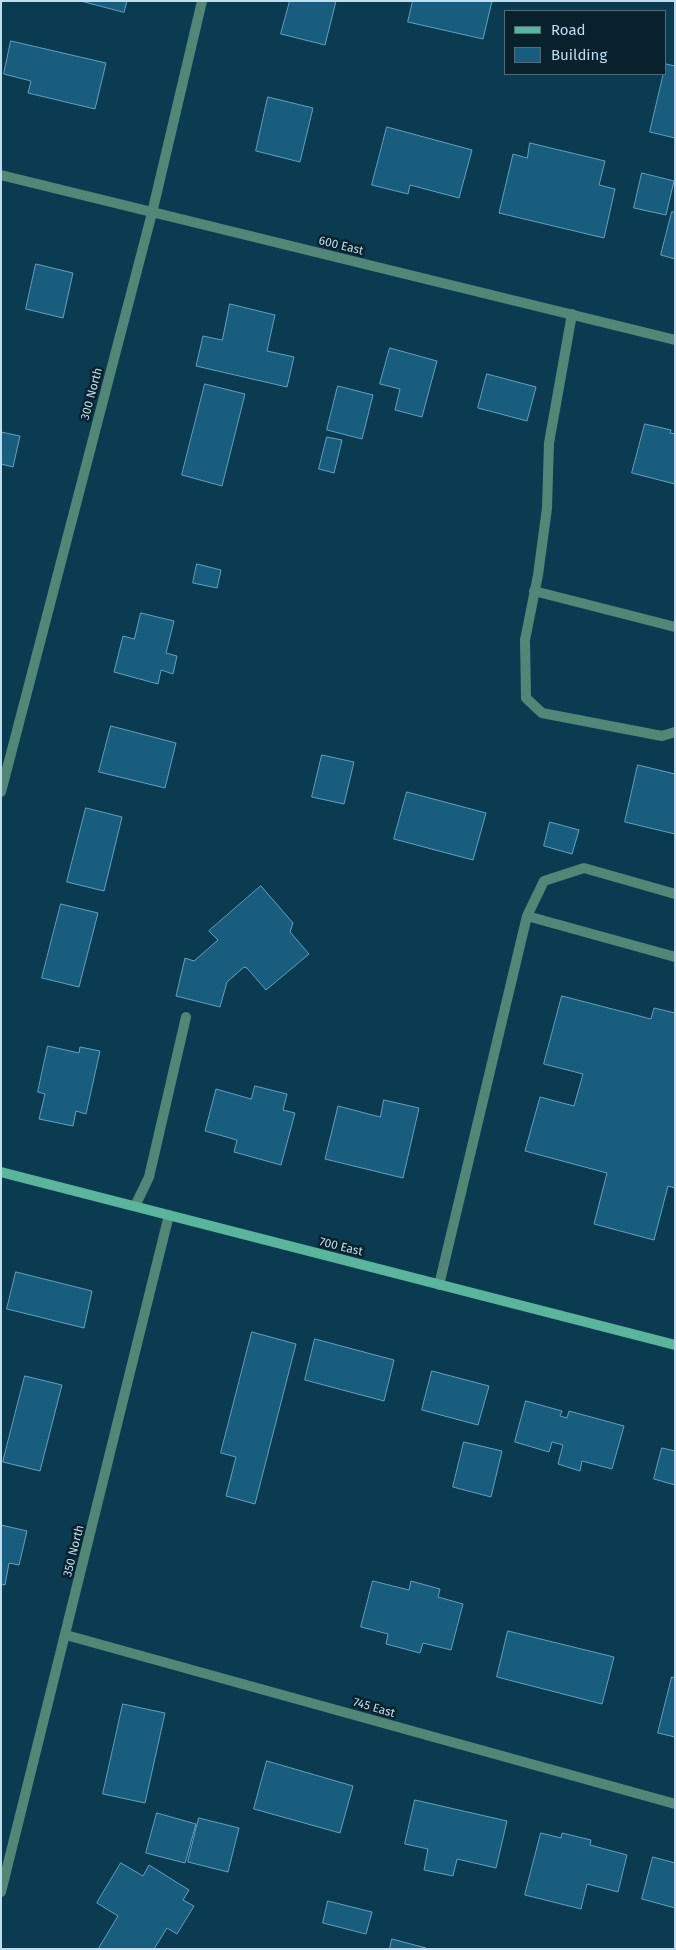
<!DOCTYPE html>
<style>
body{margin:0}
#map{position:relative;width:676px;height:1950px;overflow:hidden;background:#0b3b51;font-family:"Fira Sans",sans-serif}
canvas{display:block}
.frame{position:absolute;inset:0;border:2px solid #c0ddee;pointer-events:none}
.legend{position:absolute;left:504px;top:10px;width:162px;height:65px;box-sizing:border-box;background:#08212d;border:1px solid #526c7a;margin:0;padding:6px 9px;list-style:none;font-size:15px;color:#c0ddee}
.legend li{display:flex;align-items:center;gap:10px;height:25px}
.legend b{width:25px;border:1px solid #526c7a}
</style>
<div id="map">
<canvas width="676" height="1950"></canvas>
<div class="frame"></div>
<ul class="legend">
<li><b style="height:6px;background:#5bb49c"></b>Road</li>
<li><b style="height:14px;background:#185d7d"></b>Building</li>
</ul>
</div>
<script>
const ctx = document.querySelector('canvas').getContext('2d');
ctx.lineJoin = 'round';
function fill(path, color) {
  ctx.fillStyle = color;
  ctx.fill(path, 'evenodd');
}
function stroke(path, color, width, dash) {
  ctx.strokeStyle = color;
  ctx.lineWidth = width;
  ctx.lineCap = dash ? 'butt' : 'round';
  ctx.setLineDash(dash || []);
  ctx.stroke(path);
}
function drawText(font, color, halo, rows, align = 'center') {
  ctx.font = font + ' "Fira Sans",sans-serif';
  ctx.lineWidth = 5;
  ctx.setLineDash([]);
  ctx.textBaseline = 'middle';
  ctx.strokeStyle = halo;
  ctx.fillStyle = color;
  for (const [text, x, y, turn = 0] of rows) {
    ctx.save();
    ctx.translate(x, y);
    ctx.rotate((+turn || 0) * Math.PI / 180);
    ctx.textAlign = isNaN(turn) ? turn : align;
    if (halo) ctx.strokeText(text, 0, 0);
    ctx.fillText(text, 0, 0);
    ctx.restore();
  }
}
const building = new Path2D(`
 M81,1H127L124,12Z
 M290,1H336L325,45L281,34Z
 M413,1H492L483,39L408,22Z
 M11,41L106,63L95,109L28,93L31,81L4,74Z
 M666,64L675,66V138L650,132Z
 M268,97L313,108L300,162L256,151Z
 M387,127L472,150L459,198L410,185L408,194L372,185Z
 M530,143L605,161L599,185L615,189L604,238L499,213L513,154L527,158Z
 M642,173L674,181L666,215L634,208Z
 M672,212H675V259L661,255Z
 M36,264L73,273L63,318L26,309Z
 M230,304L275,315L267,351L294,357L287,387L196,366L203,336L222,340Z
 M390,348L437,361L422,417L395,410L400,389L380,384Z
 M487,374L536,387L527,421L478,408Z
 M205,384L245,394L222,486L182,475Z
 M338,386L373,395L362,439L327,430Z
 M645,424L671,430L670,433L675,434V484L632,473Z
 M1,432L20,436L13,467L1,464Z
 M327,437L342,440L334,473L319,469Z
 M197,564L221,570L217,588L193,583Z
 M141,613L174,621L166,653L177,656L173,674L161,670L158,684L114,672L123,636L134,639Z
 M111,726L176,743L165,788L99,772Z
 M322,755L354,762L344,804L312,797Z
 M638,765L675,774V834L625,822Z
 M407,792L486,813L473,860L394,839Z
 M86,808L122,817L104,891L67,882Z
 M550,822L579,830L572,854L544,846Z
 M261,886L293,923L290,932L309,954L266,990L247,968L244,967L227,982L220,1007L176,996L185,958L194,961L218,940L209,931Z
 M61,904L98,913L79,987L42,978Z
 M562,996L651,1019L654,1008L675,1013V1188L668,1186L654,1240L594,1224L607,1173L525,1151L540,1097L574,1106L583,1074L544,1064Z
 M48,1046L79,1053L80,1047L100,1051L86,1114L76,1111L73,1126L39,1119L45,1094L38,1092Z
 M255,1086L287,1094L283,1110L295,1113L281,1165L234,1152L237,1140L205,1131L216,1089L251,1099Z
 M384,1100L419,1108L403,1178L325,1159L338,1106L380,1117Z
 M16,1272L92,1291L84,1328L7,1309Z
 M252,1332L296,1344L255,1504L226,1496L236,1457L221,1453Z
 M315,1339L394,1360L384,1401L305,1380Z
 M432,1371L489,1386L478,1425L422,1410Z
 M25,1376L62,1385L40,1471L3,1462Z
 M526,1401L562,1411L560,1416L567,1418L569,1411L624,1426L612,1469L582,1461L580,1471L558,1464L563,1445L552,1442L549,1452L515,1442Z
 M464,1442L502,1451L491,1497L453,1487Z
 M662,1448L675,1451V1485L654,1479Z
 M1,1525L27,1531L19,1565L9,1563L5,1585L1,1584Z
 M373,1581L409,1590L411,1581L440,1589L438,1597L463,1604L451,1650L423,1643L420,1653L386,1644L388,1634L361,1627Z
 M508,1631L614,1657L602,1704L497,1677Z
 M672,1677L675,1678V1737L658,1733Z
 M123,1704L165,1713L145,1803L103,1794Z
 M267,1761L353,1786L340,1833L254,1809Z
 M415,1800L507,1821L496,1868L457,1859L453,1876L424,1870L428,1849L405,1844Z
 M157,1813L196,1824L185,1863L146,1853Z
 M199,1818L239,1828L228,1872L188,1862Z
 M541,1833L561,1838L562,1833L591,1840L590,1845L627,1855L618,1892L587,1884L581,1909L525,1895Z
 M653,1857L675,1863V1908L642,1899Z
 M121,1863L143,1876L149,1865L189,1890L183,1900L194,1906L177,1934L167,1928L154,1949H98L118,1916L97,1903Z
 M328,1901L372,1912L366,1934L323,1923Z
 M392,1939L426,1948V1949H390Z`);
fill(building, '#185d7d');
stroke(building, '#66a0c0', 1);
stroke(new Path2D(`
 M572,314L549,443L547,508L538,575L525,640L526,698L542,713L662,736L675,732
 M534,591L675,627
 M527,916L675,957
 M135,1206L149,1177L186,1017
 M439,1285L527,916L544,881L584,868L675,894`), '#528777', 10);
stroke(new Path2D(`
 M1,175L675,340
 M1,792L152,213L202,1
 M66,1635L675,1804
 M1,1892L169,1215`), '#528777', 10);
stroke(new Path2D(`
 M1,1172L675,1345`), '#5bb49c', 10);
drawText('12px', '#c0ddee', '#08212d', [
 ["600 East",341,246,14],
 ["300 North",92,394,-75],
 ["700 East",341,1247,14],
 ["350 North",74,1551,-76],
 ["745 East",374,1708,16]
]);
</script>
